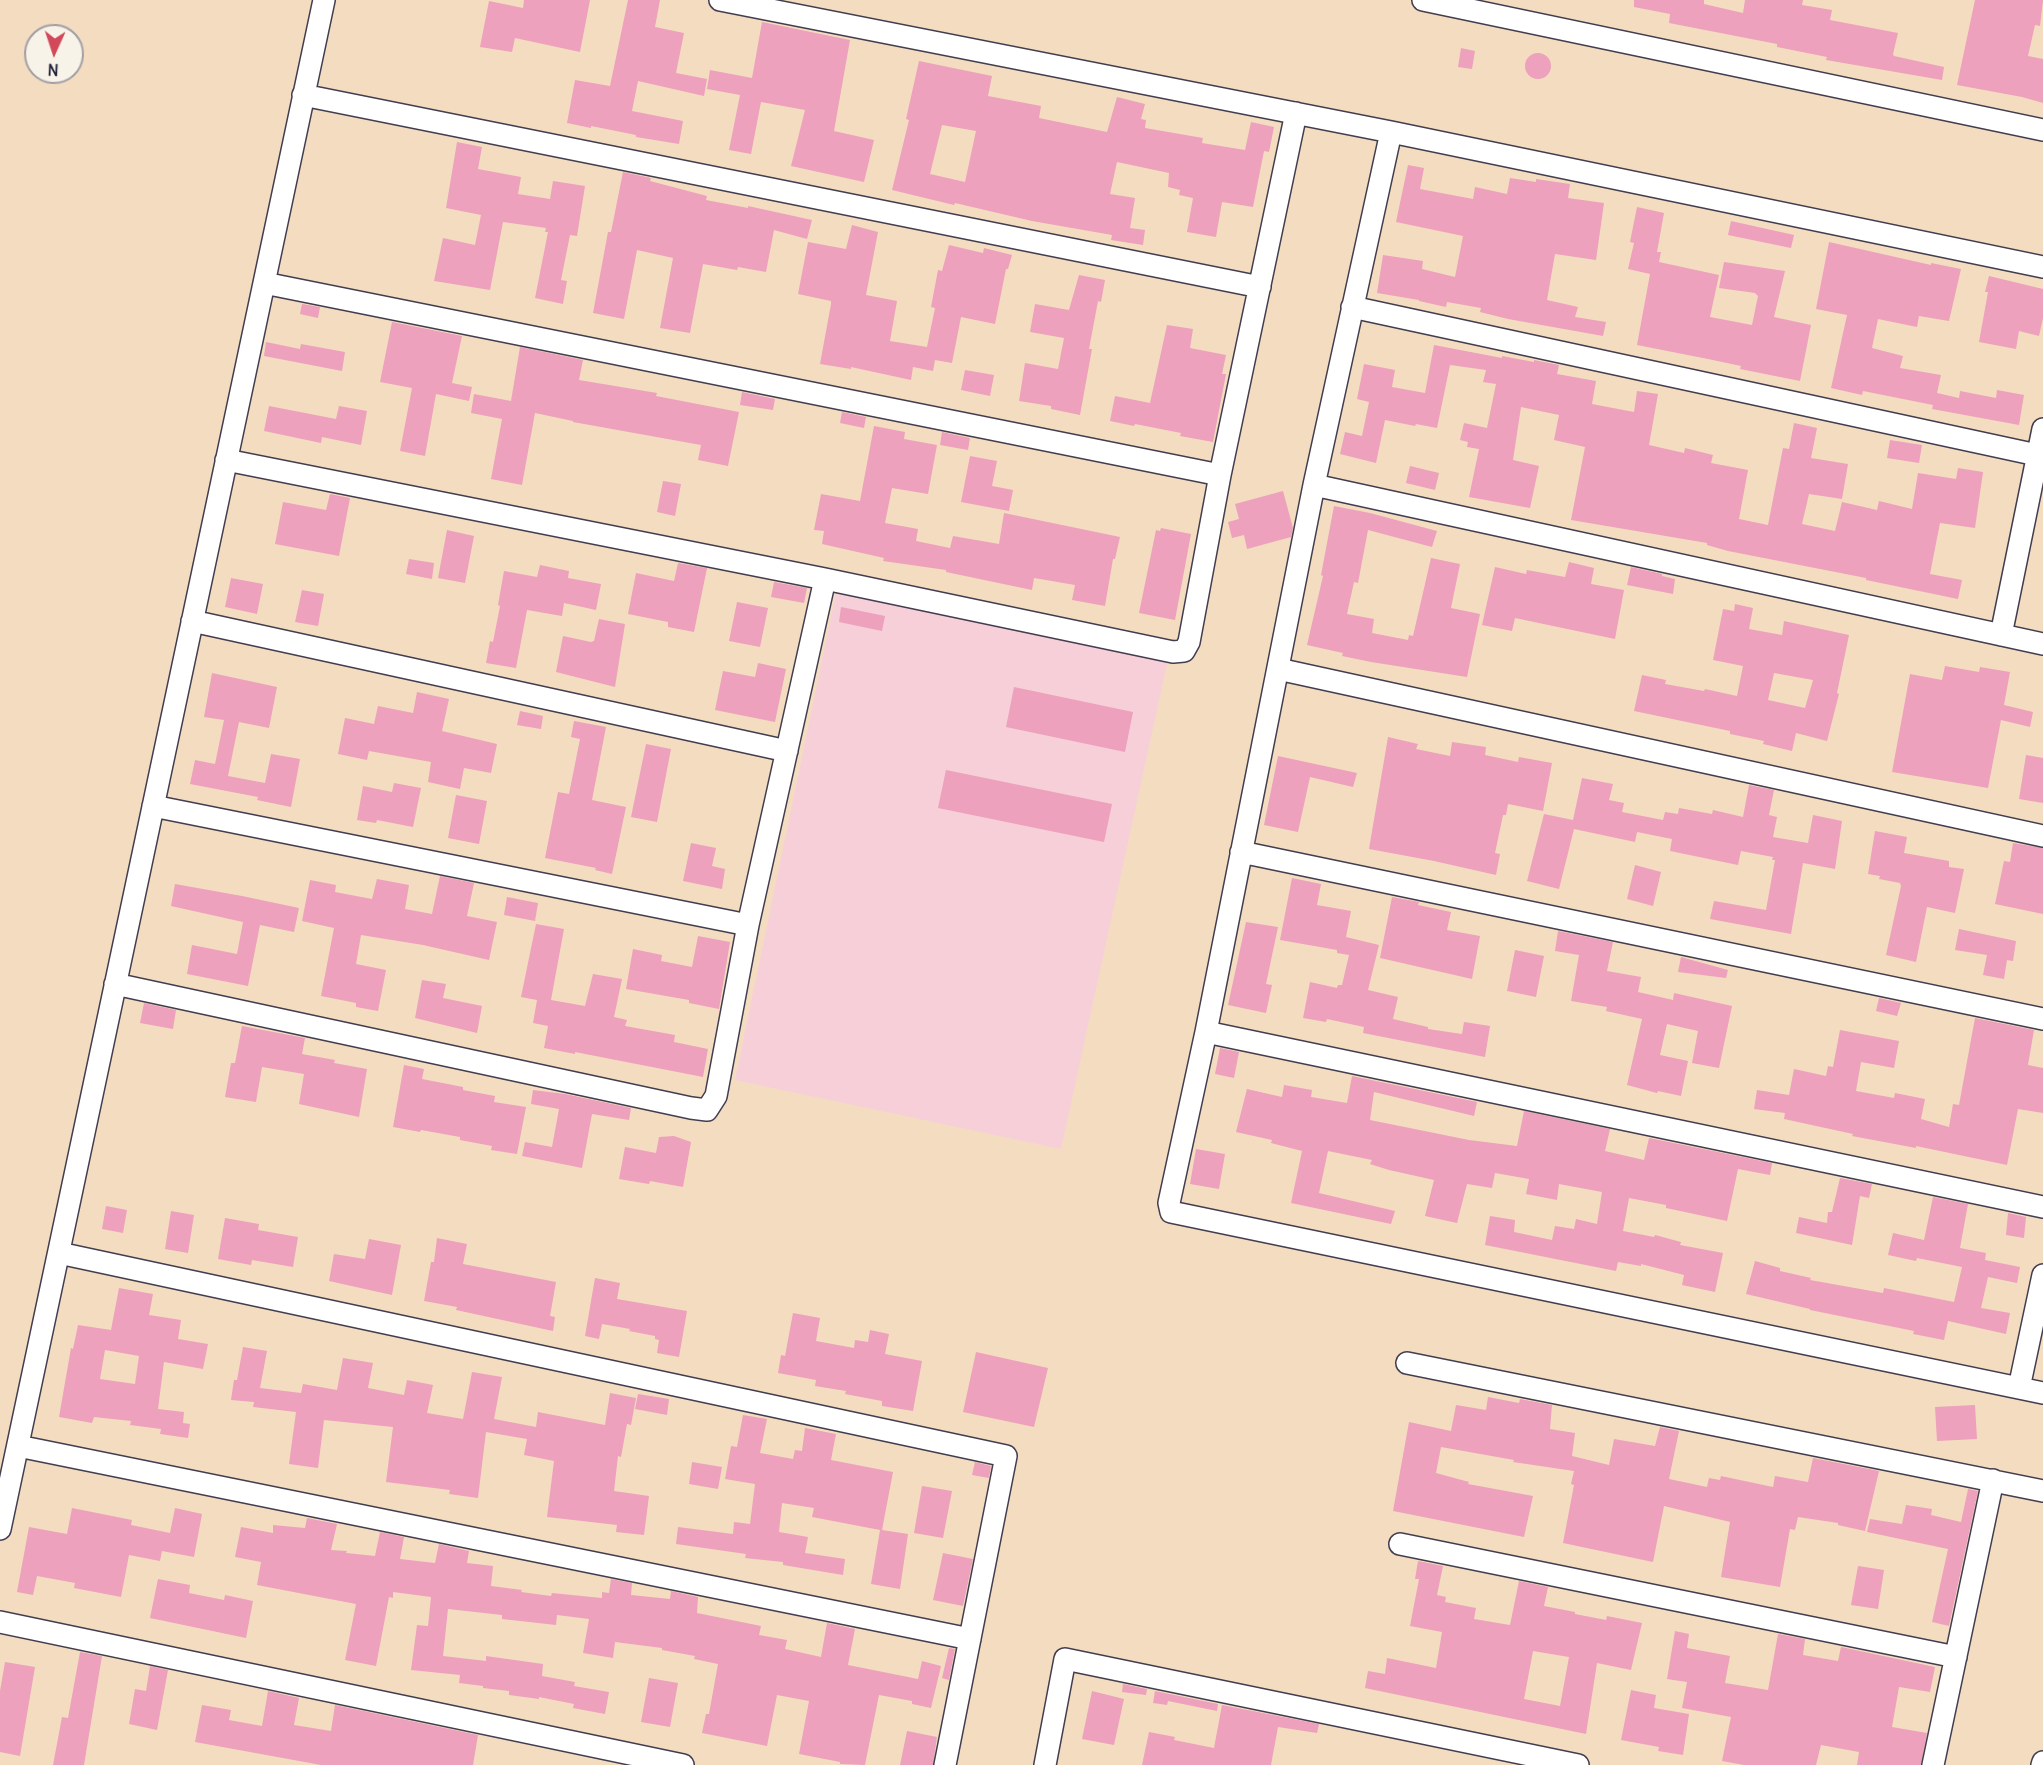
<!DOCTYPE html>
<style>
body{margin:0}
#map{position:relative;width:2043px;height:1765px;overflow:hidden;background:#f4dcc1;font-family:Delius,sans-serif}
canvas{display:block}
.north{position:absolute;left:24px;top:24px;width:60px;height:60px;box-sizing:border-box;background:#f7f3e8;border:2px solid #a29fa3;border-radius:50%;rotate:183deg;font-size:16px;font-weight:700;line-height:24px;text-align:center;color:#22223b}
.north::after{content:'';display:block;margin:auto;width:21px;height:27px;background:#d1495b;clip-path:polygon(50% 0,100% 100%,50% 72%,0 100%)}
</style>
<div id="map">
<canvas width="2043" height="1765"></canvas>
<div class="north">N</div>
</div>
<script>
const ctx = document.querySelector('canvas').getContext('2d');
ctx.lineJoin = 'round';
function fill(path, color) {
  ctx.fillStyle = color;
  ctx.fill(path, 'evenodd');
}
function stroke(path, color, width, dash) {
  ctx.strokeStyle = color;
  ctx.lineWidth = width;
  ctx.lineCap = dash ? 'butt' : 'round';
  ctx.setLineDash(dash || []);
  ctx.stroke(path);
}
fill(new Path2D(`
 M836,593L1168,659L1061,1149L735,1080Z`), '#f6cfd9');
fill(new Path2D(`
 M524,0H590L580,52L515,38L512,52L480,47L489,1L523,8Z
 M628,0H660L655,27L684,33L676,73L707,79L704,96L638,81L632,111L683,121L679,144L636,137V135L591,126V128L567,123L575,80L610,86Z
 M1634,0H1704V4L1743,13L1745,0H1803L1802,5L1832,10L1830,20L1898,33L1893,54L1894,56L1944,67L1942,80L1826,60L1827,57L1777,47V44L1669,23L1670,14L1634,7Z
 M1975,0H2043L2040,26L2035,25L2028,56L2043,59V103L2022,97L1957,85Z
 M762,22L850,40L834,131L874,140L864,182L791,166L805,110L761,102L751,154L729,150L740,95L707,89L710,70L752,78Z
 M1461,48L1475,51L1472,69L1458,67Z
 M1525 66a13 13 0 1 1 26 0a13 13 0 1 1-26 0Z
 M919,61L992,76L988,96L1041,106L1039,118L1107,132L1117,97L1145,104L1141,119L1146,120L1145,128L1203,138L1202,143L1245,150L1251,122L1274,127L1269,152L1264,151L1253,207L1222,202L1216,237L1187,232L1193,198L1179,195L1180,190L1168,187L1169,173L1117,162L1110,194L1135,198L1130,228L1145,230L1143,245L1111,240L1112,235L1032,221L955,203L954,205L892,190L909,120L906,119ZM942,125L976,131L965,182L930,174Z
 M457,142L482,147L478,169L521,177L518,194L550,199L553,181L585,186L577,236L570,235L561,280L567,281L563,304L535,298L548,232H545L546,228L503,222L490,290L434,281L443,238L475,245L481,215L446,208Z
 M1408,165L1424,168L1420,189L1473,199L1475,187L1507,194L1510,178L1536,182V179L1570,184L1568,198L1604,203L1596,260L1555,254L1547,300L1578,307L1575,317L1606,322L1603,336L1508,319L1480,312L1481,308L1447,302L1446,307L1419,301V300L1377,293L1383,255L1423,261L1422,269L1455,277L1463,236L1396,222Z
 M623,172L651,178L650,181L707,196L706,200L748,208V206L812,220L807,239L774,230L766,272L738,267L737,270L703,264L690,333L660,328L673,258L637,250L624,319L593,313L608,232H611Z
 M1637,207L1664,213L1657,252H1661L1659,262L1719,275L1710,317L1752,325L1758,296L1755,293L1719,288L1724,262L1785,271L1774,317L1811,325L1800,381L1740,369L1741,366L1708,359L1637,345L1650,274L1628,269L1634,243L1630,242Z
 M1731,221L1794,235L1791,248L1728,235Z
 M852,225L878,232L866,295L897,301L890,341L927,347L935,308L931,307L938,270L942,271L949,245L983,253L984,248L1012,255L1008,269H1006L995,324L961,317L952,363L935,360L933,371L913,367L911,380L851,367V369L820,364L831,304V301L798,294L808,242L846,249Z
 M1829,242L1931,265V263L1961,269L1949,321L1919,316L1917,327L1878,319L1872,348L1903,356L1900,368L1941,375L1937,393L1959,398L1960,391L1996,398L1997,390L2024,395L2019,425L1932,409L1933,405L1863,391L1862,395L1831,388L1847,315L1816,309Z
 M1079,275L1105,280L1101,302L1098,301L1089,349H1092L1080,415L1051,409V406L1019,401L1025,363L1058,369L1064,338L1030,332L1035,304L1069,310Z
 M1989,276L2043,289V318L2039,336L2019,331L2016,349L1979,342L1988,292H1985Z
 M302,304L320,307L318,318L300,314Z
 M392,322L462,336L452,383L472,387L469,401L436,394L425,456L400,451L412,388L380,382Z
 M1167,325L1193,329L1190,348L1226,355L1222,374H1226L1213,442L1180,436L1181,433L1135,424L1134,426L1110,421L1115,396L1150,403Z
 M266,342L300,349L301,344L345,352L342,371L264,356Z
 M1434,345L1502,358V356L1534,362V360L1559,365L1557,374L1596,381L1592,404L1634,412L1637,391L1658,394L1649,445L1684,453L1685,448L1713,455L1711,463L1748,470L1739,519L1768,525L1783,448L1789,449L1794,423L1817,428L1811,458L1848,464L1842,499L1809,494L1802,524L1835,531L1842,502L1877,510L1879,501L1912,509L1918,473L1956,479L1958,468L1983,472L1975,528L1940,523L1930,574L1962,580L1958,599L1866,580V578L1728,551L1707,545V543L1571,520L1585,447L1554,440L1559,415L1521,407L1513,460L1539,466L1530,508L1469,497L1479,449L1467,447L1468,442L1460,440L1464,423L1487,428L1496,384L1483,382L1486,370L1450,365L1437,428L1416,424L1415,426L1385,420L1376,463L1340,454L1345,432L1362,436L1369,402L1357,399L1364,364L1395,370L1392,387L1425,393Z
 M520,347L583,360L579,380L657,393L656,396L739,412L728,466L698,460L701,445L573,422V421L535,413L522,485L491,479L502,419L471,413L474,394L511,401Z
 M965,370L994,375L990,396L961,390Z
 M742,392L775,399L773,410L740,405Z
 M269,406L336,419L339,406L367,411L361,445L322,437L321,443L264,431Z
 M842,412L866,417L864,428L840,423Z
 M874,426L905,432L904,439L937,445L928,494L892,488L885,523L918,529L916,541L950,548L953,536L999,544L1004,513L1120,537L1115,559H1113L1105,606L1072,600L1075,585L1034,578L1032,590L946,572V570L883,561L884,558L822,544L824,531L814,530L821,494L860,501Z
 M942,432L970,438L968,450L940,445Z
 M1890,440L1922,445L1919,463L1887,458Z
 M970,456L997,461L992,486L1013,490L1009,511L961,502Z
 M1410,466L1439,473L1435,490L1406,483Z
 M663,481L681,484L675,516L657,512Z
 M1283,491L1293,528L1291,537L1247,549L1244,535L1232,538L1228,522L1239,519L1235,504Z
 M330,494L350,498L339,556L275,544L283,502L326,510Z
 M1334,506L1370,513L1437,531L1432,547L1368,530L1358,583L1354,582L1347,614L1374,619L1372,633L1408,640L1409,635L1413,636L1431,558L1460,564L1451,608L1480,614L1467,677L1371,662L1342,656L1343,653L1307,645L1323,576L1321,575Z
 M1161,528L1191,534L1175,620L1139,613L1156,530L1160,531Z
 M447,530L474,536L465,583L438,578Z
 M409,559L434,563L432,579L406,574Z
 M1569,562L1594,568L1591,584L1624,590L1615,639L1515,618L1512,631L1482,625L1495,567L1526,574L1527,570L1565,577Z
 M678,563L707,568L694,632L668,627V622L628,614L636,573L674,581Z
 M540,565L569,571L568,578L601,584L596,610L564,603L562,616L527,610L516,668L486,663L490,641L493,642L500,606L498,605L504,571L537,577Z
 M1631,567L1662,574V576L1675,579L1673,594L1627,585Z
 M231,578L263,584L257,614L225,607Z
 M774,582L807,588L804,603L771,597Z
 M302,590L324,594L318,626L295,622Z
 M737,602L768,608L760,647L729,641Z
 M1735,604L1753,608L1749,629L1782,635L1784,621L1849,635L1837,693L1839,694L1827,741L1796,733L1792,751L1763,744L1764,741L1730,734V731L1634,711L1642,675L1666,680L1665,684L1704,691L1705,689L1737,696L1743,666L1713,660L1723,609L1734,611ZM1774,673L1813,680L1805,708L1768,700Z
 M841,607L885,616L882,631L839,622Z
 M599,619L625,624L615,687L556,672L563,636L591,642L594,641Z
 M758,663L786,669L775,722L715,710L723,671L755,677Z
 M1945,666L1979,672L1980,667L2010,672L2004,705L2033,712L2030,727L2001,720L1988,788L1892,772L1910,674L1942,680Z
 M212,673L277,687L269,728L239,722L228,776L265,783L271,754L300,759L291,807L257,800L258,797L190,784L195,760L215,764L224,720L204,717Z
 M1014,687L1133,712L1125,752L1006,727Z
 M417,692L449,699L442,731L497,744L491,773L464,768L460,789L428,782L431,762L369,751L367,760L338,754L345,718L374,724L378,706L413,713Z
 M520,711L543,716L541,729L517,725Z
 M574,721L606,727L592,800L626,807L612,874L595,870L596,868L545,858L558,792L569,794L580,739L571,737Z
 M1388,737L1418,744L1416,749L1450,756L1452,742L1486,747L1485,755L1518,762L1519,757L1552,763L1543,811L1508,804L1506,815H1503L1495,853L1500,854L1496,875L1434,861L1369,849Z
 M646,744L671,749L657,822L631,817Z
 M2026,755L2043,758V803L2019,799Z
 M1278,756L1357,773L1353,787L1310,777L1298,832L1264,825Z
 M946,770L1112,804L1104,842L938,808Z
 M1582,778L1613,784L1609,800L1624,803L1622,812L1663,820L1665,812L1678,814L1679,808L1712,814L1713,810L1743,817L1749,785L1774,790L1769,815L1777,817L1773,837L1808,843L1813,815L1842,821L1835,869L1803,863L1791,934L1710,919L1714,901L1766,910L1775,860H1772L1773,857L1741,851L1738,865L1670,851L1672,839L1637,832L1635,842L1574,829L1559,889L1527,881L1544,814L1573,820Z
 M394,783L421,788L413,827L377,820L376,823L357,820L363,786L392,792Z
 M456,795L487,801L479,844L448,838Z
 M1875,831L1907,837L1904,853L1949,861V867L1964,869L1955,913L1927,907L1916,962L1886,955L1901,886L1900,883L1879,879L1880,876L1868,874Z
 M691,843L716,848L712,866L725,869L722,889L683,881Z
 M2013,843L2043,848V914L1995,904L2004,861L2010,862Z
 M1635,865L1661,872L1653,906L1627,899Z
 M440,876L474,883L467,916L497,922L489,960L423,945L361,935L356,964L386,970L378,1011L356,1007V1003L321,996L334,928L302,921L310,880L336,885L335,892L372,899L377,879L409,885L405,909L432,914Z
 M1292,878L1321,884L1317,905L1351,911L1346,937L1379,945L1368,990L1398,997L1393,1019L1428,1027V1029L1462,1034L1464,1022L1490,1026L1485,1057L1363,1033L1364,1027L1327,1019L1326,1022L1303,1018L1310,982L1337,988L1338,985H1342L1349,955L1337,953V950L1280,940Z
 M175,884L242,896L299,908L294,932L260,925L248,986L187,974L192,945L237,954L243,922L171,906Z
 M507,897L538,903L535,921L504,915Z
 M1392,897L1419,902L1418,905L1451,912L1447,930L1480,936L1472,979L1380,958Z
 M1246,922L1278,927L1266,984L1272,985L1266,1013L1228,1005Z
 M536,924L564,929L551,1000L585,1006L593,974L622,979L614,1017L627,1020L625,1026L675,1035L674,1042L708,1049L703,1077L575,1052V1054L544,1048L548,1026L533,1023L537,1000L521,997Z
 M1959,929L2016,941L2013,961L2007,960L2004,979L1983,975L1987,955L1955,950Z
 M1558,931L1613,942L1607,971L1641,977L1638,992L1673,1000L1674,993L1732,1006L1719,1068L1692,1063L1698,1031L1667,1024L1660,1055L1688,1061L1681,1096L1658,1091L1657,1093L1627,1085L1642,1019L1606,1011L1607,1007L1571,1001L1579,955L1555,951Z
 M698,936L730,942L719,1009L689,1003V1000L626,989L633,949L662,955L661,961L692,967Z
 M1515,950L1544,956L1536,997L1507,991Z
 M1681,957L1728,970L1726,978L1678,972Z
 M422,980L446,984L443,998L482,1006L477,1033L415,1018Z
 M1879,998L1901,1003L1897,1016L1876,1011Z
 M144,1003L176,1010L173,1029L140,1023Z
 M1975,1018L2034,1030L2028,1065L2043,1068V1113L2018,1109L2007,1165L1916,1146V1148L1852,1136L1853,1134L1784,1119L1785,1113L1754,1109L1757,1090L1789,1095L1794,1069L1826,1076L1828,1066L1833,1067L1840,1030L1899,1041L1894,1068L1861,1062L1856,1091L1894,1098L1895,1093L1925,1099L1921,1119L1949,1127L1953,1104L1959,1105Z
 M242,1026L305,1038L302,1054L335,1060L334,1063L367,1069L359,1117L299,1104L304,1074L262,1067L256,1102L225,1097L231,1063H235Z
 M1220,1048L1239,1052L1234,1078L1215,1074Z
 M404,1065L424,1069L422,1079L463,1087V1090L495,1096L494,1102L526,1107L517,1154L491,1150L492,1146L460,1140V1137L421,1130L420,1132L393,1127Z
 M1352,1076L1477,1102L1474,1116L1374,1092L1370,1120L1469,1140L1517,1146L1524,1111L1610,1129L1605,1151L1644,1160L1649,1138L1772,1163L1770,1175L1738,1169L1727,1221L1666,1208V1205L1629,1198L1623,1231L1654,1237L1655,1235L1681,1242L1680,1245L1723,1253L1715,1292L1682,1285L1684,1275L1641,1264V1266L1618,1262L1616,1271L1485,1245L1490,1216L1515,1220L1514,1232L1552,1240L1555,1226L1574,1229L1576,1219L1597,1224L1602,1192L1559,1184L1557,1200L1526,1194L1529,1179L1495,1173L1492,1188L1467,1184L1457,1223L1425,1216L1434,1180L1389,1170L1370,1164L1372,1160L1328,1151L1319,1193L1395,1211L1391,1224L1291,1203L1302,1151L1271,1143L1272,1140L1236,1132L1247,1089L1282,1097L1284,1085L1312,1090L1311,1097L1347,1103Z
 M533,1090L565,1094L631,1108L629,1120L592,1114L582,1168L522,1156L525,1142L552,1147L559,1109L531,1104Z
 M674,1136L691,1142L683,1187L650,1181L649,1184L619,1179L625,1147L656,1153L659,1137Z
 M1196,1149L1225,1154L1219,1189L1190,1184Z
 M1840,1178L1872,1184L1869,1198L1860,1196L1852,1245L1796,1233L1799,1217L1827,1223L1828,1212H1832Z
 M1933,1197L1968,1204L1960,1248L1986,1253L1985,1260L2020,1267L2017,1283L1988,1277L1981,1308L2010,1313L2006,1334L1948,1321L1944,1340L1913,1334L1914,1331L1810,1310V1309L1746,1294L1755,1261L1780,1268V1271L1811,1278L1810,1280L1883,1293L1884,1288L1954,1302L1962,1267L1917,1258L1916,1261L1888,1255L1893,1233L1924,1240Z
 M106,1206L127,1210L123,1233L102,1229Z
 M171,1211L194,1215L188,1253L165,1249Z
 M2008,1213L2026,1217L2024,1238L2006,1235Z
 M225,1218L259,1224L258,1230L298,1237L293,1267L252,1260L251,1265L218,1259Z
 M437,1238L467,1244L463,1264L556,1282L550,1316L555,1317L553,1331L456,1310L457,1307L424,1301L431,1262H434Z
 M369,1239L401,1245L392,1295L329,1281L334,1254L365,1259Z
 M595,1278L620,1283L617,1299L687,1311L679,1357L657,1353L659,1340L655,1339V1336L629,1331L630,1329L602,1324L599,1339L585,1336Z
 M119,1288L153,1294L149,1315L181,1320L178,1339L208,1344L203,1369L164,1362L158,1409L184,1412L183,1423L190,1424L188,1438L160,1434L161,1429L130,1425L131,1421L94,1417L92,1423L59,1417L71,1348L73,1349L78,1325L111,1330ZM105,1350L139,1356L135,1384L100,1379Z
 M793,1313L820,1318L816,1341L854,1348L855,1340L868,1342L870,1330L889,1334L885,1354L922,1361L913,1411L882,1406V1401L845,1394L846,1391L815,1386L816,1380L778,1373L781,1355L785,1356Z
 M243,1347L267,1351L260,1388L301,1393L303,1384L337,1390L343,1358L373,1363L368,1388L404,1395L407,1380L433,1385L427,1413L463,1419L472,1372L502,1377L494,1419L536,1427L538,1412L605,1425L610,1393L636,1398L631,1425L627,1424L621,1457L618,1456L614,1491L649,1496L644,1535L616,1532L617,1525L547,1517L554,1461L524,1455L527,1439L486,1432L478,1498L449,1494L450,1490L386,1482L393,1427L324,1420L318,1468L289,1464L296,1412L253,1407L254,1402L231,1400L234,1380H237Z
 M976,1352L1048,1368L1034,1427L963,1412Z
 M638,1394L669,1399L667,1415L635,1409Z
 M1488,1397L1519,1403L1520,1399L1552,1405L1550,1429L1575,1433L1572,1456L1609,1465L1614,1439L1655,1446L1660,1427L1679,1431L1669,1479L1707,1487L1709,1478L1720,1480L1721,1476L1773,1487L1775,1476L1808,1482L1813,1458L1879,1471L1865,1531L1838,1525V1523L1798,1517L1795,1530L1790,1529L1780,1587L1721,1577L1730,1522L1664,1506L1653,1562L1563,1543L1574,1485L1571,1484L1574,1471L1513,1462L1514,1460L1441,1447L1436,1473L1469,1482L1468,1484L1533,1496L1524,1537L1393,1511L1409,1422L1451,1431L1456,1405L1486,1410Z
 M1975,1405L1977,1439L1937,1441L1935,1407Z
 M743,1415L767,1419L760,1453L793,1459L795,1450L802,1451L805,1428L836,1434L831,1460L893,1472L882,1530L908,1534L900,1589L871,1584L880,1530L812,1517L814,1508L782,1503L779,1532L808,1537L805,1553L845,1559L843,1575L783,1565V1562L745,1558L746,1554L676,1544L678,1527L733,1534L734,1522L750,1524L755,1484L725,1479L731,1446L737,1447Z
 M692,1462L722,1467L718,1489L689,1484Z
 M975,1462L991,1466L989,1478L972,1475Z
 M922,1486L952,1491L943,1538L914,1533Z
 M1968,1489L1978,1491L1949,1626L1932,1622L1948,1549L1867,1532L1870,1519L1902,1524L1906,1505L1932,1509L1931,1515L1961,1522Z
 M72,1508L132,1520L131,1525L170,1533L175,1508L202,1514L194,1557L162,1551L160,1561L129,1555L121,1597L74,1588L75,1583L37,1576L33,1595L17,1592L29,1527L67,1534Z
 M307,1518L337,1524L331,1550L347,1551L346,1553L375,1556L380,1532L404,1537L400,1559L435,1563L439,1544L469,1551L467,1563L493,1566L491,1586L522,1590L521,1592L551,1596L552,1593L602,1598V1592L609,1593L611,1579L632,1583L631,1595L670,1599L671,1591L698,1597L697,1613L761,1626L759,1635L787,1640L785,1649L821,1657L827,1623L855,1629L848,1665L918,1679L922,1661L941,1666L931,1708L912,1704V1701L879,1695L865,1765L840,1764V1762L799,1754L809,1701L777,1695L767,1746L702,1733L706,1714H709L718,1664L694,1659L695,1656L662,1650V1648L615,1642L613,1658L583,1653L589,1619L557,1615L556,1625L502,1619V1615L448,1609L443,1656L486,1661V1656L543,1664L542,1676L575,1682L574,1686L609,1692L605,1714L573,1708L574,1704L539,1697V1699L509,1695V1691L483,1688V1686L459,1683L460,1675L411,1670L417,1625L428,1626L431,1597L393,1592V1598L389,1597L376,1666L345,1660L356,1604L257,1585L261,1562L235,1557L241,1527L273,1533V1525L305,1528Z
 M943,1553L973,1559L963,1606L933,1600Z
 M1418,1561L1443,1566L1437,1595L1446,1597L1445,1602L1476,1608L1474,1619L1510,1625L1519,1581L1548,1587L1544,1606L1575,1612V1614L1606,1620L1607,1616L1642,1623L1631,1670L1597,1663L1586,1734L1365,1688L1368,1671L1385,1674L1387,1658L1436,1668L1442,1632L1410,1626L1419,1579H1415ZM1533,1651L1569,1657L1560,1706L1524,1699Z
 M1858,1566L1884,1570L1878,1609L1851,1605Z
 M158,1579L190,1585L189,1593L224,1600L225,1595L253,1601L246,1638L150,1618Z
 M1675,1631L1689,1634L1687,1648L1730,1656L1725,1683L1768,1690L1778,1634L1805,1639L1803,1655L1838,1661L1841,1647L1935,1667L1930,1692L1899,1687L1892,1727L1927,1733L1921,1765H1857L1859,1752L1821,1745L1816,1765H1744L1722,1761L1731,1717L1682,1708L1687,1682L1667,1679Z
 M949,1648L955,1649L949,1680L942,1678Z
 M80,1652L102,1656L84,1765H53L62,1717L68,1718Z
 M5,1662L35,1667L20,1756L0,1752V1691Z
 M150,1666L168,1670L157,1730L129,1724L135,1689L146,1691Z
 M649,1678L678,1683L670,1727L641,1722Z
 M1123,1684L1147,1689L1146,1695L1122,1692Z
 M1631,1690L1656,1695L1654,1708L1689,1714L1683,1755L1658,1751L1659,1747L1621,1740Z
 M268,1691L299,1698L294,1725L331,1731L335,1705L478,1735L473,1765H321L195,1742L202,1705L231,1710L229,1720L262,1726Z
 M1092,1691L1124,1699L1114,1745L1082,1739Z
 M1155,1691L1218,1704L1217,1711L1168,1701L1167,1705L1153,1703Z
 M1222,1705L1319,1724L1317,1733L1278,1727L1271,1765H1142L1149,1732L1175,1737L1174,1740L1214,1748Z
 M907,1731L937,1737L933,1765H900Z`), '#eda1bc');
const minor = new Path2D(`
 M720,0L1391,132L2043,267
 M1423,0L2043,130
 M303,95L1260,287
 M1391,132L1314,485L1206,1032L1169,1203L1171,1212L2043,1393
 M264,283L1220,475
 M1352,307L2037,455
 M226,460L825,579L1173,652L1184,651L1189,642L1220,475L1296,113
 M1314,485L2043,644
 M192,621L787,751
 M2001,635L2043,429
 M1278,669L2043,836
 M153,806L748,925
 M1241,852L2043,1019
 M115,984L691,1108L707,1110L716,1096L748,925L825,579
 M1206,1032L2043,1207
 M59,1253L1006,1456L945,1765
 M1407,1363L2043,1491
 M2019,1388L2043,1275
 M18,1446L970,1639
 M0,1529L324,0
 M1400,1544L1956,1657
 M0,1622L683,1765
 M1045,1765L1065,1659L1578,1765
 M1933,1765L1993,1480
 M2042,1765L2043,1762`);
stroke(minor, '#423e4f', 24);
stroke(minor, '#fff', 21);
</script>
